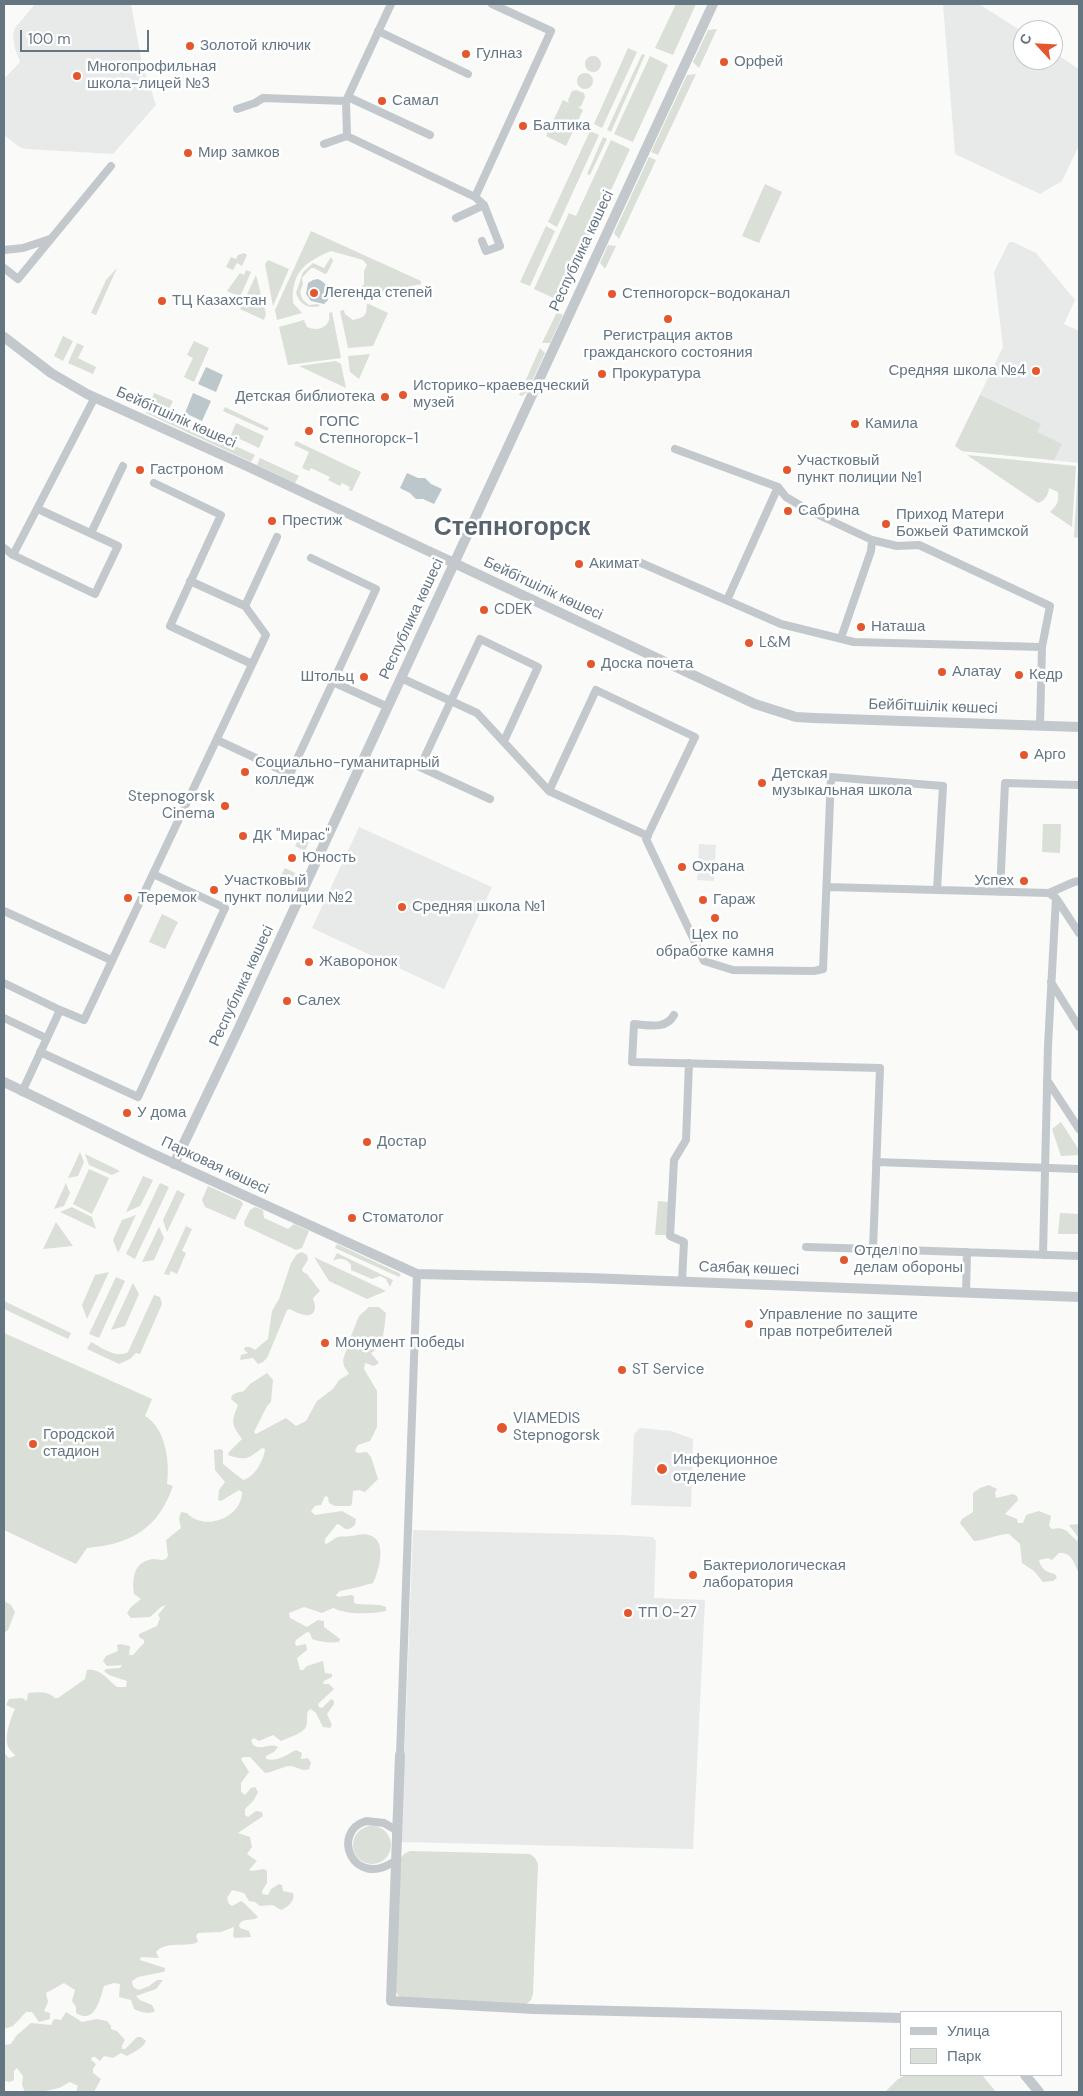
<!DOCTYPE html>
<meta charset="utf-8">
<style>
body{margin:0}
#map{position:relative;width:1083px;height:2096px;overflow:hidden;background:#fafaf8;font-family:"DM Sans",sans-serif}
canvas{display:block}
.frame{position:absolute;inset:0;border:5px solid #657683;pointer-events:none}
.legend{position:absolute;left:900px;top:2011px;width:162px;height:65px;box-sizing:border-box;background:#fff;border:1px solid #c1c8cd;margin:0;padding:6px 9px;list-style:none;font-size:15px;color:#657683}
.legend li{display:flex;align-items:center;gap:10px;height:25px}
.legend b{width:25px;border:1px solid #c1c8cd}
.north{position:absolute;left:1013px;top:20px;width:50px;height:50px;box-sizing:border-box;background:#fff;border:1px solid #c1c8cd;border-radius:50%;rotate:295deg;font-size:14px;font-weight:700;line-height:20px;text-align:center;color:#657683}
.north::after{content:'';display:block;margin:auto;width:18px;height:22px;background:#e4572e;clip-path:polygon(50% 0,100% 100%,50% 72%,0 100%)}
.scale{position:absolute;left:20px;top:30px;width:129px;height:22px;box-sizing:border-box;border:2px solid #657683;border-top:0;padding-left:6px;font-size:15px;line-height:18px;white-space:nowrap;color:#657683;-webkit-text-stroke:4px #fff;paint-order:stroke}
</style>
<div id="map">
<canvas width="1083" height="2096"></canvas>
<div class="frame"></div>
<ul class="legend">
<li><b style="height:6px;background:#c3c8cc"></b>Улица</li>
<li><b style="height:14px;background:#dadfd7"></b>Парк</li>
</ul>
<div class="north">С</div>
<div class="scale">100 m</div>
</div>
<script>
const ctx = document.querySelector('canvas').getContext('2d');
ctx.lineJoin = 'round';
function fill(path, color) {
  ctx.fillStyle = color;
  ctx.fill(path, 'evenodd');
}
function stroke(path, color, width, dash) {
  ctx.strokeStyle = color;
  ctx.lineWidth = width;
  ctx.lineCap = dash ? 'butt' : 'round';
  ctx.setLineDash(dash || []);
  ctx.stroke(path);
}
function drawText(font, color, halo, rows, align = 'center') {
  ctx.font = font + ' "DM Sans",sans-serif';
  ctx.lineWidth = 5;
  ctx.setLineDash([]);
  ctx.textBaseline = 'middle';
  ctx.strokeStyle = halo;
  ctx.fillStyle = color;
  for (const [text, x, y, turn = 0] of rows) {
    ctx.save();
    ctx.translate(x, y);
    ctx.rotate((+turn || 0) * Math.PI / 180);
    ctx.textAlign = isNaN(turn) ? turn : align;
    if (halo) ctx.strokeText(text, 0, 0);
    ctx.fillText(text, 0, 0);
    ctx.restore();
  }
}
fill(new Path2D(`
 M35,4H131L142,63L156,105L113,154L28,149L21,148L4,135V79L20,62L15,49L13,34L15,28Z
 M943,4H979L1023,32V60H1053V52L1079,69V145L1062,181L1040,194L955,154Z
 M1009,242H1013L1036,253L1075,300L1064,324L1079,331V463L962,451L955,446L1003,347L994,272Z
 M359,827L492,887L444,989L312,928Z
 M699,844L716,845L714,881L697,880Z
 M640,1428L671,1431L693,1439L691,1507L631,1505L634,1434Z
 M413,1530L620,1535L653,1537L656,1541L654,1598L705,1600L693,1849L401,1842Z`), '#e8e9e9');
fill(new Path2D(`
 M676,4H696L673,55L655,48Z
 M717,29L699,68L693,62L708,30Z
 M628,48L637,52L602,128L594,124Z
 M642,54L645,55L611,132L607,130Z
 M585 64a8 8 0 1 1 16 0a8 8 0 1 1-16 0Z
 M650,56L668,65L633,142L614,134Z
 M577 81a8 8 0 1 1 16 0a8 8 0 1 1-16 0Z
 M696,74L658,155L651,152L687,75Z
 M576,90L584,93L585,97L581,106L578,107L583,110L566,146L546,136L563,100L569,103L568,100L572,91Z
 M590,131L599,135L557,227L548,222Z
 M603,137L607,139L590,175L587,174Z
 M611,140L630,149L560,301L534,289L569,213L576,216Z
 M649,157L656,160L619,239L614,233Z
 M765,184L782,192L759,243L742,236Z
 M546,226L555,231L530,286L520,282Z
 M311,231L421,281V284L354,299L349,294L352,287L360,288L364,284V271L367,265L363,260L331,251C305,262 291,272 293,303L302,313L277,320L275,310Z
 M608,245L616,246L605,269L600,263Z
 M244,253L247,255L242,266L237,263L233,270L226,267L231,257L236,259L238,255Z
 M331,257L333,261L327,273L325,274L314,268H311L302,278L303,284L300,292L303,300L309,305L318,304L320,306C308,309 300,305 296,293L303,272L313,263L324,268Z
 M268,260L289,269L273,306L265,264Z
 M117,268L96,315L91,313L106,280Z
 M246,270L251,272L240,297L227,291L240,273L244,275Z
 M256,275L266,314L264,320L240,309Z
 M367,304H369L388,313L373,346L348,348L340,311L344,310L345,314L353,320L363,317L366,313Z
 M332,312L341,358L288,365L279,327L304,320L307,327C318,332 332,327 329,313Z
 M557,312L563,315L550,343H542Z
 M63,336L73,341L63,361L54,356Z
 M194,341L209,348L194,382L184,377L193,358L187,355Z
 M77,343L84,346L78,358L96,367L93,374L68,363Z
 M540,348L545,353L527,392L522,396L519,395Z
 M370,354L359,379L350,372L348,356Z
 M336,361L341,364L346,388L299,366Z
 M154,393L173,401L169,409L151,401Z
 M980,395L1041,424L1037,432L1062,444L1054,460L962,451L955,446Z
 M149,407L255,455L251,462L146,413Z
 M225,407L269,428L267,431L223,411Z
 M236,423L264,436L259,448L231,435Z
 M296,441L361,472L352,491L349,490L350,487L342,483L340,486L328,480L330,477L311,468L309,471L302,468L309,452L294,445Z
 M967,455L1076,466L1072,527L1050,512C1057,506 1059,501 1058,492L1049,488C1048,495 1046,500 1038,503Z
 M260,458L299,476L295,483L257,465Z
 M1078,469L1079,470V538L1074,537Z
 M1043,824H1061L1060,853L1042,852Z
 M302,833L311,837L305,851L295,846Z
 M285,868L295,873L288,886L278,881Z
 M162,914L178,922L165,949L149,942Z
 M1061,1122L1079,1150V1155L1061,1156L1052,1129Z
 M80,1152L84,1162L78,1176L68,1178Z
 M85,1154L120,1171L112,1175L89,1165Z
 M89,1169L109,1178L92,1214L73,1204Z
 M143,1176L153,1180L140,1206L126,1212Z
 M66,1183L70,1193L64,1206L54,1209Z
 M160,1183L169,1187L135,1259L126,1254Z
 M208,1186L241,1201L243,1204L235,1220L205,1207L202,1200Z
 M177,1190L185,1194L167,1232L163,1220Z
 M658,1201L669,1202L666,1235H655Z
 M72,1207L92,1217L96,1229L60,1212Z
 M255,1207L263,1210L264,1218L288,1229L294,1224L309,1231L302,1248L296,1250L245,1226L244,1222L250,1210Z
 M1060,1213L1079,1214L1078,1234H1058Z
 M136,1215L118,1253L113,1240L122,1220Z
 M56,1222L73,1246L43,1249Z
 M186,1226L192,1229L182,1251L186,1253L177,1274L171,1271L169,1275L164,1274Z
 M159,1227L164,1238L154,1260L142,1262Z
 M337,1244L401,1274L399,1277L335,1248Z
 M302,1252L307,1255L308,1260L302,1269L303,1272L307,1274L320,1291L313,1298C313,1301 315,1303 315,1306C315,1322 297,1313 290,1309L287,1310L267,1358L263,1362L258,1364L253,1358L240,1360L241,1355L248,1353L244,1350L245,1347H250L255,1350L268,1339L272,1311L279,1299L291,1263L297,1254Z
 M337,1253L393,1280L390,1287L386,1279L380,1276L372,1279L351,1270V1265C346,1258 340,1257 333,1261Z
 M314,1257L386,1291L367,1299L329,1281Z
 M109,1272L87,1319L82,1305L95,1275Z
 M116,1277L125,1281L99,1338L89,1334Z
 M133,1283L139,1294L125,1326L111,1330Z
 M154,1295L160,1297L162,1304L140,1354L136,1353L130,1359L119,1364L87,1349L91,1342C102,1348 117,1359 128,1352Z
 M4,1301L71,1333L68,1339L4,1309Z
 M369,1307H379L386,1313C384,1327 385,1346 371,1353L379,1363L374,1366L365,1363L364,1369L377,1391V1427L370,1441L358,1445L355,1450L357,1453L367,1452L371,1457L378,1479L365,1492L359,1490L353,1491L352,1504L350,1506H335L329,1503L328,1497L325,1496L321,1505L315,1506L311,1511L315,1515L342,1511L356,1519L355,1525C344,1534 345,1526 337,1524L325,1539V1544C330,1543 333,1539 338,1537C342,1536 346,1537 350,1536C357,1536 361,1533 369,1535C388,1540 379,1571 373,1583C362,1586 351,1589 340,1591L336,1595L338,1597L351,1595L354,1596V1603L357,1604L380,1605L386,1607V1611C371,1614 347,1615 333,1608L322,1613L304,1607L289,1613L290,1618L307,1627L318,1620L324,1621V1627L340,1639L339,1642C330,1643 320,1642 312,1639L310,1633L307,1632L296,1640L295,1643L296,1646L306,1644L307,1650L297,1658L300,1670H303L307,1666L323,1661L325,1673L332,1674V1677L324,1681L323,1684H329L334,1689L318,1704L319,1707L322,1708L331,1699L334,1701V1704L327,1714L332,1725L330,1728L323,1727L316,1713L311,1709L308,1711C306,1716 308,1722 306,1727C303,1733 288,1738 281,1741L273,1735L259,1741L254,1738L251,1740L253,1745C263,1751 269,1742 278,1747L274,1752L266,1756V1759C277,1762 286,1755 296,1750L302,1753L301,1759L308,1758L311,1763L309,1769C301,1772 297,1766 289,1766C281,1767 274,1772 265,1773L250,1757H243L241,1759L249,1772L241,1783V1792L245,1795L251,1788L255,1787L258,1792L254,1800L245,1809V1815L248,1817L256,1811L262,1812L263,1816L238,1833L250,1837L252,1847L247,1854L257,1861L249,1870L252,1871L264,1869L267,1871V1883L262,1891V1894L268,1895L271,1889L279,1884L282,1885L283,1891L293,1893C296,1900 287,1908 281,1910L273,1905L260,1906L255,1902L249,1901L244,1893L232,1890L227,1898L229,1904L232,1906L241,1901L244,1903L258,1917C252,1922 243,1917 239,1925L240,1928L249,1931L251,1937L235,1938L233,1936L234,1927L221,1932L198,1933L196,1936L198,1942C185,1948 167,1940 156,1952L159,1958L141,1957L140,1960L143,1961L165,1968V1971L163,1972L138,1977L132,1981L133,1987L139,1990L149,1986L157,1980H163L156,1989L136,1996L140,2000L152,2005L155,2011C148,2015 141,2012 134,2009L131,2000L119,1997L120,1984L114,1983L104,1986C100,1999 95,2025 76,2013V2007L72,2001L75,1990L64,1983L46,1993L48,2002L44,2011L50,2013V2019L39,2022L32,2012H26L13,2026L4,2029V1753L9,1758L15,1756C13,1752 9,1750 8,1746C4,1737 11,1717 15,1709L6,1705L9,1699L22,1698L27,1701L28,1693C38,1692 48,1691 55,1698H58L85,1679L87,1670C100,1668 107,1679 117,1687H126L127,1681L109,1675L104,1671L106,1669L120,1668L122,1665L107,1666L103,1661L106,1656L118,1651L117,1645L120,1644L130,1646L129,1655H133L144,1643V1640L139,1637V1634L157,1626L160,1618L158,1615L166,1605L161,1607L150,1617L131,1618L127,1613L131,1607L141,1599L134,1594C132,1579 133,1561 154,1559C158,1559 161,1561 166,1559L168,1556L166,1540L181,1528L179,1519L181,1512L187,1513C204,1532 242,1518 242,1492L239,1490L221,1501L218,1500L219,1490L225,1482L215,1470L214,1450L221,1449L223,1451V1464L243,1480C254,1478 264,1460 265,1449L262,1448C248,1459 246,1461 228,1455L229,1452L242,1439C231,1423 231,1423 238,1405L231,1399C232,1392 238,1393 244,1391L250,1384L267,1373L273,1380L271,1402L267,1406L254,1432L256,1434L286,1418L296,1426L306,1421L317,1401L333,1389L339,1380L349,1374L344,1366L343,1360L349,1341L359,1316Z
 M4,1333L152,1399L145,1416C166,1428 170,1463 167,1484L173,1486C158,1529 131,1544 87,1548L76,1564L4,1530Z
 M989,1485L997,1489L995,1493L996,1498L1013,1494L1017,1496L1018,1500L1005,1514L1017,1519L1018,1523H1023L1026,1515L1039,1511L1051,1516L1049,1526L1052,1529C1066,1526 1067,1532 1077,1541L1078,1537L1069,1525L1079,1524V1573C1074,1563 1072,1552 1059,1553L1052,1560L1048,1558L1039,1560C1041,1569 1046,1572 1055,1574L1057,1578L1053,1581L1043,1582L1034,1571L1022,1563L1020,1544L1009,1534C997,1534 987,1540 974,1541L960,1523L962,1519L973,1512V1493L980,1488Z
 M4,1601L11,1605L15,1612L8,1630L4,1633Z
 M353 1845a19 19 0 1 1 38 0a19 19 0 1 1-38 0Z
 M410,1851L530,1854L535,1858L538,1864L533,1994L531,2000L525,2005L399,1997L396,1991L399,1860L404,1854Z
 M66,2012L82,2022L97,2019L107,2021L111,2026V2029L117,2031L125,2040L122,2045V2049H125L137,2037H141L146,2041C142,2049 134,2052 127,2056L121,2053L113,2058L104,2056L100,2061L95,2057H92L91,2060L96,2064L93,2069V2073L101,2079L94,2092H76L78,2086L70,2082L59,2088L41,2092H25L22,2085L23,2076L17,2068L14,2071V2080L10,2082L4,2081V2045L11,2044L16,2036L31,2023L51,2025L54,2019L61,2020Z
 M906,2075H982L996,2092H885L898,2079Z`), '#dadfd7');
fill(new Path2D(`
 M318,279C328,283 329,291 328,300L324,304L311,301L306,294L308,283L313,280Z
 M206,367L223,375L216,392L198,384Z
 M193,393L211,401L202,421L185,413Z
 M407,473L418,478H425L431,484L442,489L434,504L423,499H416L410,493L400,488Z`), '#bbc7cb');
stroke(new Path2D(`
 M391,4L346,101L347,136L475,197L484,205L500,246L486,251L482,241
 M378,31L468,74
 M348,97L430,135
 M237,109L255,103L263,98L346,101
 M324,144L347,136
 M475,197L551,31L492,4
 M456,218L484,205
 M4,250L23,248L50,239
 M4,268L18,279L111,166
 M675,449L778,487L786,497L808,510L872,540L897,546L919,545L1050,606L1042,647
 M154,483L221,515L170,626L252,664
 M38,509L118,546L95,594L13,555L95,397
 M91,533L123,466
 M4,548L13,555
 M311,558L376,589L333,682
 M639,562L781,624L854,642L1042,647L1040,726
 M727,600L778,487
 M245,606L277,537
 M841,638L871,551L872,540
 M401,678L477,713L549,791L648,836
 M217,740L290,774L333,682L388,707
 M549,791L596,690L695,737L646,839L704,961L733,970L814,971L823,969L831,777L943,786L937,890
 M490,799L420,767L480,639L538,667L504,741
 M827,887L1049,893L1074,882L1079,881
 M1000,892L1005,783L1079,785
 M1056,898L1079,933
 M4,911L111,960
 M1051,982L1079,1027
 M4,983L60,1010
 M674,1015C666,1030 648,1025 634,1024L632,1062L880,1068L873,1249L1079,1256
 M4,1018L46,1038
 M40,1052L138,1097L225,908L153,874
 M1047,1080L1079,1129
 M22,1092L60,1010L84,1020L266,635L245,606L190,581
 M876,1162L1079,1169
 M806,1247L873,1249
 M1043,1255L1048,1046L1056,898L1049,893
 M682,1281L684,1242L670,1236L674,1160L686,1140L689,1063
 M966,1293L967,1252
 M400,1755L417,1274
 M395,1861C353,1890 330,1832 366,1821L384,1823L396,1830`), '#c3c8cc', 8);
stroke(new Path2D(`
 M4,337L51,373L87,394L249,467L755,704L796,717L814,718L1079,727
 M4,1082L151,1153L417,1274L589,1278L1079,1297
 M174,1164L239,1028L713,4
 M400,1755L391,2001L534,2009L902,2018
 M1025,2075L1039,2092`), '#c3c8cc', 10);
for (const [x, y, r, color] of [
 [190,46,5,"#e4572e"],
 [466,54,5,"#e4572e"],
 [724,62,5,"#e4572e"],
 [77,76,5,"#e4572e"],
 [382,101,5,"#e4572e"],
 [523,126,5,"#e4572e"],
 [188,153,5,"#e4572e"],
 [314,293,5,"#e4572e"],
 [612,294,5,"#e4572e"],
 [162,301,5,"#e4572e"],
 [668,319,5,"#e4572e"],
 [1036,371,5,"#e4572e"],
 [602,374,5,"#e4572e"],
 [403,395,5,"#e4572e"],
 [385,397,5,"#e4572e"],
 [855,424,5,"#e4572e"],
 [309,431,5,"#e4572e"],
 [140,470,5,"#e4572e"],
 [787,470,5,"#e4572e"],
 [788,511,5,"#e4572e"],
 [272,521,5,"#e4572e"],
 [886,524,5,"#e4572e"],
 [579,564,5,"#e4572e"],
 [484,610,5,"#e4572e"],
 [861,627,5,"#e4572e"],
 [749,643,5,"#e4572e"],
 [591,664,5,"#e4572e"],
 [942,672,5,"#e4572e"],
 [1019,675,5,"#e4572e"],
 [364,677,5,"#e4572e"],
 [1024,755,5,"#e4572e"],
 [245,772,5,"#e4572e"],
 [762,783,5,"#e4572e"],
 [225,806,5,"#e4572e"],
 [243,836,5,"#e4572e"],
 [292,858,5,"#e4572e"],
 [682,867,5,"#e4572e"],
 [1024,881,5,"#e4572e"],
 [214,890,5,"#e4572e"],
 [128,898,5,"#e4572e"],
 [703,900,5,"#e4572e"],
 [402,907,5,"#e4572e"],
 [715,918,5,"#e4572e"],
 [309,962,5,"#e4572e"],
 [287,1001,5,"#e4572e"],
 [127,1113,5,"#e4572e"],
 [367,1142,5,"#e4572e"],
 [352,1218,5,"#e4572e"],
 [844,1260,5,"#e4572e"],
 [749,1324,5,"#e4572e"],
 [325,1343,5,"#e4572e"],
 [622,1370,5,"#e4572e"],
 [502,1428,6,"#e4572e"],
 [33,1444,5,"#e4572e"],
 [662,1469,6,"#e4572e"],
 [693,1575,5,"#e4572e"],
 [628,1613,5,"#e4572e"]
]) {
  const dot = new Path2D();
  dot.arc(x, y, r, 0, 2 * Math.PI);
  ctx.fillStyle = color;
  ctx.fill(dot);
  stroke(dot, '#fff', 2);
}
drawText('15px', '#657683', '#fff', [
 ["Золотой ключик",200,46],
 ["Гулназ",476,54],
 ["Орфей",734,62],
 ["Многопрофильная",87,67],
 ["школа-лицей №3",87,84],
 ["Самал",392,101],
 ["Балтика",533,126],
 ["Мир замков",198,153],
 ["Легенда степей",324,293],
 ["Степногорск-водоканал",622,294],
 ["ТЦ Казахстан",172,301],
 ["Регистрация актов",668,336,"center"],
 ["гражданского состояния",668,353,"center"],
 ["Средняя школа №4",1026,371,"right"],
 ["Прокуратура",612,374],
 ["Историко-краеведческий",413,386],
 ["музей",413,403],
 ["Детская библиотека",375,397,"right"],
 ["ГОПС",319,422],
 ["Степногорск-1",319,439],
 ["Камила",865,424],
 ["Участковый",797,461],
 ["пункт полиции №1",797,478],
 ["Гастроном",150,470],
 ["Сабрина",798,511],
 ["Приход Матери",896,515],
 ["Божьей Фатимской",896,532],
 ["Престиж",282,521],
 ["Акимат",589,564],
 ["CDEK",494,610],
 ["Наташа",871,627],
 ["L&M",759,643],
 ["Доска почета",601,664],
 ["Алатау",952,672],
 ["Кедр",1029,675],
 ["Штольц",354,677,"right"],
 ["Арго",1034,755],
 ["Социально-гуманитарный",255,763],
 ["колледж",255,780],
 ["Детская",772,774],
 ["музыкальная школа",772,791],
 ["Stepnogorsk",215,797,"right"],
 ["Cinema",215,814,"right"],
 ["ДК \"Мирас\"",253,836],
 ["Юность",302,858],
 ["Охрана",692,867],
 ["Участковый",224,881],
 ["пункт полиции №2",224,898],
 ["Успех",1014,881,"right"],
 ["Теремок",138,898],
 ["Гараж",713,900],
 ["Средняя школа №1",412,907],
 ["Цех по",715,935,"center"],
 ["обработке камня",715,952,"center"],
 ["Жаворонок",319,962],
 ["Салех",297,1001],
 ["У дома",137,1113],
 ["Достар",377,1142],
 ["Стоматолог",362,1218],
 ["Отдел по",854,1251],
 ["делам обороны",854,1268],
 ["Управление по защите",759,1315],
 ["прав потребителей",759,1332],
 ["Монумент Победы",335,1343],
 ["ST Service",632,1370],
 ["VIAMEDIS",513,1419],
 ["Stepnogorsk",513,1436],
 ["Городской",43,1435],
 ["стадион",43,1452],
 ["Инфекционное",673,1460],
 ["отделение",673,1477],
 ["Бактериологическая",703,1566],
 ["лаборатория",703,1583],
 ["ТП 0-27",638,1613]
], 'left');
drawText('15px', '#657683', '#fff', [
 ["Республика көшесі",582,251,-65],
 ["Бейбітшілік көшесі",176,418,24],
 ["Бейбітшілік көшесі",543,589,25],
 ["Республика көшесі",412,619,-65],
 ["Бейбітшілік көшесі",933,707,2],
 ["Республика көшесі",242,986,-65],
 ["Парковая көшесі",215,1166,25],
 ["Саябақ көшесі",749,1269,2]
]);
drawText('bold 25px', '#57646e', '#fff', [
 ["Степногорск",512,528]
]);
</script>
